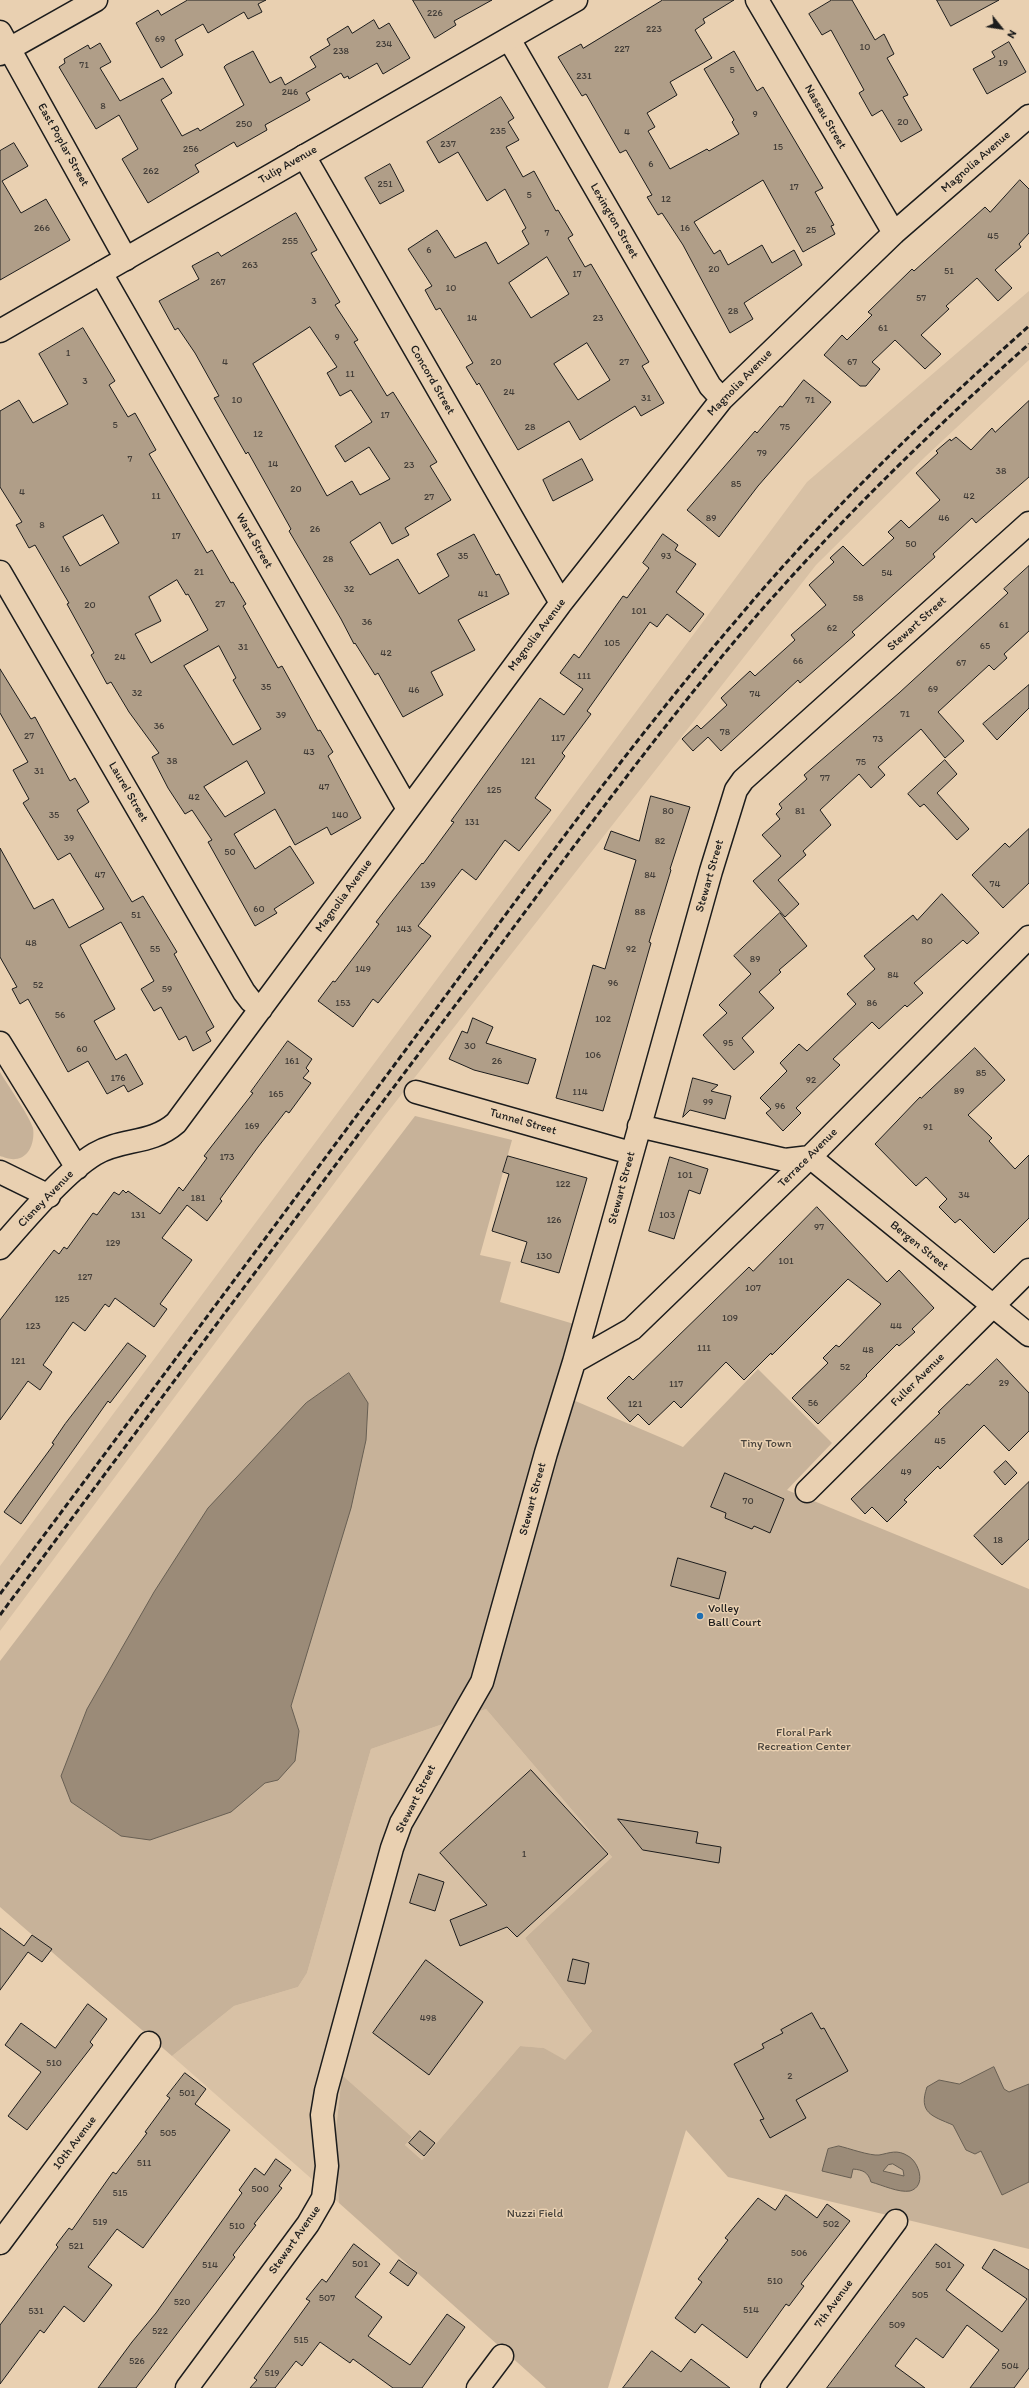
<!DOCTYPE html>
<style>
body{margin:0}
#map{position:relative;width:1029px;height:2388px;overflow:hidden;background:#e9d0b1;font-family:Itim,sans-serif}
canvas{display:block}
.north{position:absolute;left:981px;top:8px;width:40px;height:40px;-webkit-text-stroke:3px #e9d0b1;paint-order:stroke;rotate:120deg;font-size:11px;font-weight:700;line-height:16px;text-align:center;color:#1c1c1c}
.north::after{content:'';display:block;margin:auto;width:14px;height:18px;background:#1c1c1c;clip-path:polygon(50% 0,100% 100%,50% 72%,0 100%)}
</style>
<div id="map">
<canvas width="1029" height="2388"></canvas>
<div class="north">N</div>
</div>
<script>
const ctx = document.querySelector('canvas').getContext('2d');
ctx.lineJoin = 'round';
function fill(path, color) {
  ctx.fillStyle = color;
  ctx.fill(path, 'evenodd');
}
function stroke(path, color, width, dash) {
  ctx.strokeStyle = color;
  ctx.lineWidth = width;
  ctx.lineCap = dash ? 'butt' : 'round';
  ctx.setLineDash(dash || []);
  ctx.stroke(path);
}
function drawText(font, color, halo, rows, align = 'center') {
  ctx.font = font + ' Itim,sans-serif';
  ctx.lineWidth = 3;
  ctx.setLineDash([]);
  ctx.textBaseline = 'middle';
  ctx.strokeStyle = halo;
  ctx.fillStyle = color;
  for (const [text, x, y, turn = 0] of rows) {
    ctx.save();
    ctx.translate(x, y);
    ctx.rotate((+turn || 0) * Math.PI / 180);
    ctx.textAlign = isNaN(turn) ? turn : align;
    if (halo) ctx.strokeText(text, 0, 0);
    ctx.fillText(text, 0, 0);
    ctx.restore();
  }
}
fill(new Path2D(`
 M1029,291V360L926,456L816,565L383,1118L0,1631V1566L807,482Z
 M486,1709L612,1857L525,1938L592,2031L565,2061L544,2048L520,2046L422,2160L405,2145L412,2137L342,2075L335,2138L339,2203L172,2056L234,2006L298,1987L307,1973L371,1749Z`), '#d8c1a5');
fill(new Path2D(`
 M0,1072C7,1084 30,1117 33,1128C35,1141 30,1158 15,1159C11,1160 4,1157 0,1156Z
 M415,1116L512,1140L480,1255L511,1262L500,1302L574,1324L563,1360L573,1400L683,1447L758,1369L832,1443L787,1490L1029,1589V2249L728,2177L686,2130L608,2388H546L339,2203L335,2138L342,2075L412,2137L405,2145L422,2160L520,2046L544,2048L565,2060L592,2031L525,1938L612,1857L486,1709L371,1749L307,1973L298,1987L234,2006L172,2056L0,1907V1661Z`), '#c7b299');
const water = new Path2D(`
 M349,1373L368,1403L366,1440L351,1508L291,1706L299,1731L295,1761L278,1780L265,1783L231,1812L150,1840L121,1836L71,1802L61,1776L87,1709L154,1592L208,1508L306,1403Z
 M994,2067L1004,2089L1009,2092L1029,2084V2182L1002,2195L981,2151L975,2154L966,2150L953,2125C932,2116 918,2113 927,2087L939,2080L959,2084Z
 M839,2146C848,2148 870,2156 879,2155C890,2153 897,2149 908,2156C919,2162 927,2186 910,2191C899,2193 882,2185 871,2182C868,2172 863,2170 853,2169L851,2178L822,2171L828,2149ZM893,2164L903,2170L904,2176L883,2171L888,2165Z`);
fill(water, '#9b8b78');
stroke(water, '#685f53', 1);
const building = new Path2D(`
 M188,0H266L258,4L262,12L248,19L244,12L208,33L203,24L175,40L183,55L161,68L136,23L158,10L161,15Z
 M413,0H492L454,21L456,25L435,38Z
 M663,0H734L703,19L705,23L695,30L712,58L670,82L677,95L647,113L655,127L648,131L670,169L707,149L709,151L739,134L732,122L734,120L704,69L734,51L757,91L763,87L823,188L815,192L834,225L831,226L835,234L803,252L763,180L694,222L714,254L720,250L728,265L762,245L772,263L794,250L802,265L744,303L753,319L730,333L683,245L662,213L658,215L647,197L652,195L626,150L620,153L586,94L582,96L558,57L581,44L583,48Z
 M832,0H852L875,40L884,34L894,54L887,58L908,95L903,97L922,130L901,142L882,110L872,116L859,93L864,90L831,30L822,35L809,14Z
 M937,0H999L951,26Z
 M374,20L379,29L389,23L410,58L383,74L377,63L349,79L348,76L344,78L341,73L306,93L310,100L265,125L267,130L237,147L234,142L195,165L199,172L148,203L122,159L138,149L119,115L96,129L59,67L65,63L64,59L88,45L90,49L100,43L111,62L100,68L120,101L163,78L172,93L161,100L182,136L198,128L200,131L244,105L224,67L226,65L253,51L270,83L281,77L285,85L316,67L310,57L330,45L327,39L348,26L352,33Z
 M1009,42L1026,72L987,94L973,69L995,57L992,52Z
 M501,97L514,118L508,122L519,140L506,147L523,177L534,171L556,211L558,210L573,235L568,238L585,267L591,264L649,362L642,366L664,403L641,416L635,406L580,440L569,421L518,450L479,383L477,385L466,367L473,363L440,308L436,310L425,290L432,286L408,249L437,230L455,258L486,242L498,264L529,244L522,231L526,228L505,189L487,201L458,152L439,163L427,142ZM547,257L569,294L531,318L509,283ZM587,343L610,380L578,400L554,364Z
 M14,143L28,166L2,181L21,213L46,199L70,240L0,280V151Z
 M390,164L404,191L380,204L365,178Z
 M1020,180L1029,189V233L1019,244L1021,247L995,270L1012,288L998,301L977,278L946,306L949,309L921,335L941,354L925,369L895,340L872,362L880,369L866,386H860L824,355L842,335L847,340L872,315L868,312L912,269L914,271L985,207L990,212Z
 M296,213L317,250L311,253L340,302L335,305L358,340L354,342L387,396L393,392L437,462L430,466L451,500L405,528L409,535L392,544L380,522L350,542L370,575L398,559L419,594L449,576L437,554L474,534L496,575L499,574L509,594L458,620L475,650L431,672L443,695L403,717L378,673L375,675L355,643L354,644L341,619L289,531L291,529L248,452L246,454L214,398L219,396L195,353L178,328L175,330L159,301L199,279L192,266L218,252L221,256ZM310,327L337,367L327,373L340,396L351,390L372,422L335,446L345,462L369,447L390,479L360,495L352,481L327,496L253,364Z
 M83,328L115,381L109,385L128,417L135,413L156,450L149,454L207,553L212,550L231,583L233,582L246,604L243,606L278,668L282,666L318,731L320,730L333,752L328,756L361,818L331,835L327,827L295,845L275,809L234,834L255,869L290,846L314,883L274,909L277,913L255,926L208,842L212,840L192,810L185,814L168,788L152,757L159,753L129,712L111,682L107,684L91,655L94,653L67,604L69,603L35,545L29,548L16,525L22,522L0,487V411L19,400L33,423L68,404L39,354ZM103,515L119,543L80,566L63,537ZM177,580L186,595L188,594L208,630L151,663L135,634L161,621L149,597ZM219,646L236,678L233,680L261,729L233,745L184,666ZM247,761L265,793L225,817L204,787Z
 M804,380L831,402L758,486L719,537L687,510L755,431L757,433L780,406L782,407Z
 M1029,401V477L976,523L972,518L933,554L935,557L852,632L855,635L800,683L798,680L721,751L708,737L693,751L682,739L697,725L701,729L727,705L721,698L750,671L755,676L795,640L791,635L826,605L809,585L834,562L830,558L843,546L863,566L894,538L888,532L901,520L909,528L940,500L916,473L938,453L936,451L950,439L951,441L956,437L971,450L992,428L995,432Z
 M582,459L593,480L553,501L543,480Z
 M663,534L678,545L675,550L696,564L676,592L704,614L690,632L667,614L657,627L650,622L587,711L591,714L562,753L565,756L535,798L551,810L519,851L505,840L476,880L462,869L418,926L431,936L378,1003L373,999L353,1027L318,1001L333,981L335,982L379,924L376,922L389,905L422,863L423,864L454,822L451,821L464,803L540,698L564,715L583,689L560,673L574,654L579,658L623,596L627,598L649,568L643,563Z
 M1029,566V631L1004,654L1007,658L994,670L989,665L938,712L964,741L945,758L921,729L878,767L885,775L871,788L859,774L820,810L831,825L803,851L806,855L778,880L799,904L785,917L753,881L781,856L762,835L780,819L776,814L782,808L779,804L807,779L804,775L899,693L1008,593L1004,589Z
 M0,669L31,719L35,717L70,781L75,778L89,802L77,810L132,902L143,896L177,952L174,954L214,1027L206,1032L211,1041L193,1051L186,1036L179,1040L161,1007L154,1011L141,989L154,981L121,922L80,945L115,1009L94,1021L116,1060L126,1054L143,1084L128,1092L124,1085L107,1094L88,1061L68,1072L28,999L20,1004L12,989L17,987L0,957V848L34,909L53,899L69,928L104,909L70,853L58,860L23,803L29,799L13,770L28,762L0,713Z
 M1029,685V708L997,740L983,724Z
 M945,760L957,774L937,793L969,829L957,840L924,804L920,807L908,794Z
 M651,796L690,807L670,869L671,870L649,942L651,943L603,1111L556,1098L593,965L605,969L636,860L604,849L611,831L639,841Z
 M1029,829V883L1003,908L972,875L1005,843L1009,847Z
 M942,894L979,933L967,944L963,940L914,983L923,993L907,1007L905,1005L879,1029L872,1022L833,1059L840,1065L796,1108L801,1113L783,1131L766,1113L771,1109L760,1098L787,1071L780,1063L799,1044L807,1051L856,1004L847,994L875,969L864,956L913,915L917,920Z
 M780,913L807,946L779,970L781,972L759,992L774,1008L742,1038L754,1052L734,1070L703,1035L727,1013L719,1005L751,974L734,956Z
 M473,1018L493,1027L486,1043L536,1059L528,1084L474,1070L449,1059L462,1031L467,1033Z
 M288,1041L312,1059L306,1068L309,1071L303,1078L311,1083L289,1113L286,1111L258,1147L220,1199L222,1201L207,1221L187,1205L162,1238L192,1260L160,1304L167,1309L154,1327L115,1298L109,1307L105,1304L85,1331L73,1322L43,1365L52,1372L40,1390L28,1381L0,1420V1320L16,1299L54,1250L59,1254L64,1247L67,1249L93,1213L97,1215L114,1192L119,1195L123,1190L126,1193L128,1191L160,1214L179,1187L183,1191L207,1158L204,1156L253,1093L251,1092Z
 M975,1048L1005,1080L968,1115L992,1138L989,1141L1015,1169L1029,1155V1218L994,1253L960,1219L955,1223L939,1207L947,1199L926,1177L916,1186L875,1144L920,1097L921,1098Z
 M693,1078L718,1085L711,1091L731,1096L725,1119L690,1110L683,1117Z
 M508,1156L587,1178L559,1273L521,1262L527,1242L492,1231L509,1174L503,1172Z
 M670,1157L708,1169L700,1194L689,1190L674,1239L649,1231Z
 M817,1207L887,1282L899,1270L934,1308L912,1329L915,1332L899,1346L897,1344L866,1375L867,1376L818,1424L792,1398L828,1363L823,1358L836,1345L839,1347L881,1304L848,1279L772,1355L771,1353L744,1380L726,1362L681,1408L674,1401L649,1425L638,1414L630,1422L607,1398L629,1376L633,1380L749,1267L753,1271Z
 M128,1343L146,1356L110,1403L108,1401L21,1524L4,1512L54,1444L52,1443L65,1424Z
 M997,1359L1029,1393V1431L1009,1451L984,1425L940,1469L938,1466L904,1500L907,1502L887,1522L872,1507L865,1514L851,1499L940,1413L938,1412L967,1384L969,1385Z
 M1006,1461L1017,1473L1005,1485L994,1472Z
 M725,1473L784,1499L770,1533L754,1526L752,1529L725,1518L726,1513L711,1507Z
 M1029,1482V1539L1002,1565L974,1536Z
 M678,1558L726,1572L719,1599L671,1586Z
 M531,1770L608,1854L517,1937L507,1927L460,1946L450,1920L487,1905L440,1853Z
 M618,1819L698,1832L696,1843L721,1847L719,1863L643,1850Z
 M419,1874L444,1882L435,1911L410,1903Z
 M0,1928L24,1946L32,1935L52,1949L42,1962L28,1952L0,1990Z
 M573,1959L589,1963L585,1984L568,1981Z
 M426,1960L483,2002L429,2075L373,2033Z
 M88,2004L107,2019L90,2042L93,2045L27,2130L8,2116L41,2072L5,2045L21,2023L55,2048Z
 M812,2013L821,2029L824,2028L848,2071L796,2100L806,2118L770,2138L760,2120L764,2119L734,2064L764,2048L762,2044L783,2033L781,2030Z
 M185,2073L206,2089L195,2104L230,2130L143,2248L117,2229L88,2267L112,2285L84,2322L64,2306L44,2333L40,2330L0,2384V2325L58,2247L56,2245L69,2228L72,2230L113,2172L116,2174L147,2133L145,2132L170,2098L167,2096Z
 M420,2131L435,2143L424,2156L409,2143Z
 M276,2159L291,2170L279,2186L282,2188L254,2224L256,2225L233,2255L235,2257L136,2388H98L132,2342L156,2313L242,2193L239,2190L255,2168L264,2175Z
 M786,2195L817,2218L827,2204L850,2221L801,2284L804,2286L789,2306L786,2304L747,2358L702,2324L695,2333L675,2318L702,2282L698,2279L728,2240L725,2238L758,2198L775,2210Z
 M354,2244L380,2264L355,2297L382,2317L368,2336L410,2365L447,2314L465,2327L422,2388H393L353,2359L350,2363L320,2342L302,2366L296,2361L275,2388H250L257,2380L254,2378L310,2301L306,2299L322,2279L326,2282Z
 M936,2244L964,2265L946,2290L1002,2332L1027,2299L982,2268L994,2249L1029,2270V2368L1014,2388H970L999,2350L967,2325L943,2358L916,2338L895,2366L925,2388H827Z
 M399,2260L417,2273L408,2286L390,2273Z
 M652,2351L681,2372L691,2359L730,2388H623Z`);
fill(building, '#b09e88');
stroke(building, '#1c1c1c', 1);
const minor = new Path2D(`
 M757,0L894,233
 M0,32L126,259
 M509,39L710,386L722,399
 M0,54L96,0
 M304,156L561,603
 M101,273L408,809
 M0,572L244,992L251,1001L261,1009
 M0,1043L77,1168
 M416,1092L631,1153
 M639,1126L785,1160L810,1157L1029,1335
 M0,1172L49,1196
 M0,1248C24,1221 65,1172 95,1154C122,1138 151,1145 176,1123L561,603L722,399L894,233L1029,116
 M574,1362L632,1329L810,1157L1029,937
 M807,1491L1029,1270
 M0,2243L149,2043
 M187,2388L308,2224L323,2198L327,2166L322,2115L326,2091L392,1848L401,1823L482,1682L546,1453L574,1362L711,871L736,790L743,780L1029,523
 M478,2388L502,2356
 M772,2388L896,2221`);
const major = new Path2D(`
 M0,331L576,0`);
stroke(minor, '#1c1c1c', 25);
stroke(major, '#1c1c1c', 25);
stroke(minor, '#e9d0b1', 22);
stroke(major, '#e9d0b1', 22);
stroke(new Path2D(`
 M0,1594C138,1410 275,1225 413,1040C519,897 623,752 739,617C827,512 927,417 1029,326
 M0,1615C154,1408 308,1201 463,995C554,874 642,751 739,636C828,532 926,435 1029,344`), '#1c1c1c', 3, [6, 3]);
for (const [x, y, r, color] of [
 [700,1616,4,"#1f6fb2"]
]) {
  const dot = new Path2D();
  dot.arc(x, y, r, 0, 2 * Math.PI);
  ctx.fillStyle = color;
  ctx.fill(dot);
  stroke(dot, '#e9d0b1', 1.5);
}
drawText('10px', '#413c37', null, [
 ["226",435,13],
 ["223",654,29],
 ["69",160,39],
 ["234",384,44],
 ["10",865,47],
 ["227",622,49],
 ["238",341,51],
 ["19",1003,63],
 ["71",84,65],
 ["5",732,70],
 ["231",584,76],
 ["246",290,92],
 ["8",103,106],
 ["9",755,114],
 ["20",903,122],
 ["250",244,124],
 ["235",498,131],
 ["4",627,132],
 ["237",448,144],
 ["15",778,147],
 ["256",191,149],
 ["6",651,164],
 ["262",151,171],
 ["251",385,184],
 ["17",794,187],
 ["5",529,195],
 ["12",666,199],
 ["266",42,228],
 ["16",685,228],
 ["25",811,230],
 ["7",547,233],
 ["45",993,236],
 ["255",290,241],
 ["6",429,250],
 ["263",250,265],
 ["20",714,269],
 ["51",949,271],
 ["17",577,274],
 ["267",218,282],
 ["10",451,288],
 ["57",921,298],
 ["3",314,301],
 ["28",733,311],
 ["14",472,318],
 ["23",598,318],
 ["61",883,328],
 ["9",337,337],
 ["1",68,353],
 ["4",225,362],
 ["20",496,362],
 ["27",624,362],
 ["67",852,362],
 ["11",350,374],
 ["3",85,381],
 ["24",509,392],
 ["31",646,398],
 ["10",237,400],
 ["71",810,400],
 ["17",385,415],
 ["5",115,425],
 ["28",530,427],
 ["75",785,427],
 ["12",258,434],
 ["79",762,453],
 ["7",130,459],
 ["14",273,464],
 ["23",409,465],
 ["38",1001,471],
 ["85",736,484],
 ["20",296,489],
 ["4",22,492],
 ["11",156,496],
 ["42",969,496],
 ["27",429,497],
 ["89",711,518],
 ["46",944,518],
 ["8",42,525],
 ["26",315,529],
 ["17",176,536],
 ["50",911,544],
 ["35",463,556],
 ["93",666,556],
 ["28",328,559],
 ["16",65,569],
 ["21",199,572],
 ["54",887,573],
 ["32",349,589],
 ["41",483,594],
 ["58",858,598],
 ["27",220,604],
 ["20",90,605],
 ["101",639,611],
 ["36",367,622],
 ["61",1004,625],
 ["62",832,628],
 ["105",612,643],
 ["65",985,646],
 ["31",243,647],
 ["42",386,653],
 ["24",120,657],
 ["66",798,661],
 ["67",961,663],
 ["111",584,676],
 ["35",266,687],
 ["69",933,689],
 ["46",414,690],
 ["32",137,693],
 ["74",755,694],
 ["71",905,714],
 ["39",281,715],
 ["36",159,726],
 ["78",725,732],
 ["27",29,736],
 ["117",558,738],
 ["73",878,739],
 ["43",309,752],
 ["38",172,761],
 ["121",528,761],
 ["75",861,762],
 ["31",39,771],
 ["77",825,778],
 ["47",324,787],
 ["125",494,790],
 ["42",194,797],
 ["80",668,811],
 ["81",800,811],
 ["35",54,815],
 ["140",340,815],
 ["131",472,822],
 ["39",69,838],
 ["82",660,841],
 ["50",230,852],
 ["47",100,875],
 ["84",650,875],
 ["74",995,884],
 ["139",428,885],
 ["60",259,909],
 ["88",640,912],
 ["51",136,915],
 ["143",404,929],
 ["80",927,941],
 ["48",31,943],
 ["55",155,949],
 ["92",631,949],
 ["89",755,959],
 ["149",363,969],
 ["84",893,975],
 ["96",613,983],
 ["52",38,985],
 ["59",167,989],
 ["153",343,1003],
 ["86",872,1003],
 ["56",60,1015],
 ["102",603,1019],
 ["95",728,1043],
 ["30",470,1046],
 ["60",82,1049],
 ["106",593,1055],
 ["161",292,1061],
 ["26",497,1061],
 ["85",981,1073],
 ["176",118,1078],
 ["92",811,1080],
 ["89",959,1091],
 ["114",580,1092],
 ["165",276,1094],
 ["99",708,1102],
 ["96",780,1106],
 ["169",252,1126],
 ["91",928,1127],
 ["173",227,1157],
 ["101",685,1175],
 ["122",563,1184],
 ["34",964,1195],
 ["181",198,1198],
 ["131",138,1215],
 ["103",667,1215],
 ["126",554,1220],
 ["97",819,1227],
 ["129",113,1243],
 ["130",544,1256],
 ["101",786,1261],
 ["127",85,1277],
 ["107",753,1288],
 ["125",62,1299],
 ["109",730,1318],
 ["123",33,1326],
 ["44",896,1326],
 ["111",704,1348],
 ["48",868,1350],
 ["121",18,1361],
 ["52",845,1367],
 ["29",1004,1383],
 ["117",676,1384],
 ["56",813,1403],
 ["121",635,1404],
 ["45",940,1441],
 ["49",906,1472],
 ["70",748,1501],
 ["18",998,1540],
 ["1",524,1854],
 ["498",428,2018],
 ["510",54,2063],
 ["2",790,2076],
 ["501",187,2093],
 ["505",168,2133],
 ["511",144,2163],
 ["500",260,2189],
 ["515",120,2193],
 ["519",100,2222],
 ["502",831,2224],
 ["510",237,2226],
 ["521",76,2246],
 ["506",799,2253],
 ["501",360,2264],
 ["514",210,2265],
 ["501",943,2265],
 ["510",775,2281],
 ["505",920,2295],
 ["507",327,2298],
 ["520",182,2302],
 ["514",751,2310],
 ["531",36,2311],
 ["509",897,2325],
 ["522",160,2331],
 ["515",301,2340],
 ["526",137,2361],
 ["504",1010,2366],
 ["519",272,2373]
]);
drawText('12px', '#1c1c1c', '#e9d0b1', [
 ["Nassau Street",825,117,60],
 ["East Poplar Street",63,145,61],
 ["Magnolia Avenue",976,162,-41],
 ["Tulip Avenue",288,165,-30],
 ["Lexington Street",614,221,60],
 ["Concord Street",432,380,60],
 ["Magnolia Avenue",740,383,-46],
 ["Ward Street",254,541,60],
 ["Stewart Street",917,624,-42],
 ["Magnolia Avenue",537,635,-53],
 ["Laurel Street",128,792,60],
 ["Stewart Street",710,876,-74],
 ["Magnolia Avenue",344,896,-54],
 ["Tunnel Street",523,1122,16],
 ["Terrace Avenue",808,1158,-45],
 ["Stewart Street",622,1188,-75],
 ["Cisney Avenue",46,1199,-46],
 ["Bergen Street",919,1246,39],
 ["Fuller Avenue",918,1380,-45],
 ["Stewart Street",533,1499,-75],
 ["Stewart Street",416,1799,-63],
 ["10th Avenue",75,2143,-53],
 ["Stewart Avenue",295,2240,-55],
 ["7th Avenue",834,2304,-54]
]);
drawText('12px', '#47423b', '#e9d0b1', [
 ["Tiny Town",766,1444],
 ["Floral Park",804,1733],
 ["Recreation Center",804,1747],
 ["Nuzzi Field",535,2214]
]);
drawText('12px', '#1c1c1c', '#e9d0b1', [
 ["Volley",708,1609],
 ["Ball Court",708,1623]
], 'left');
</script>
